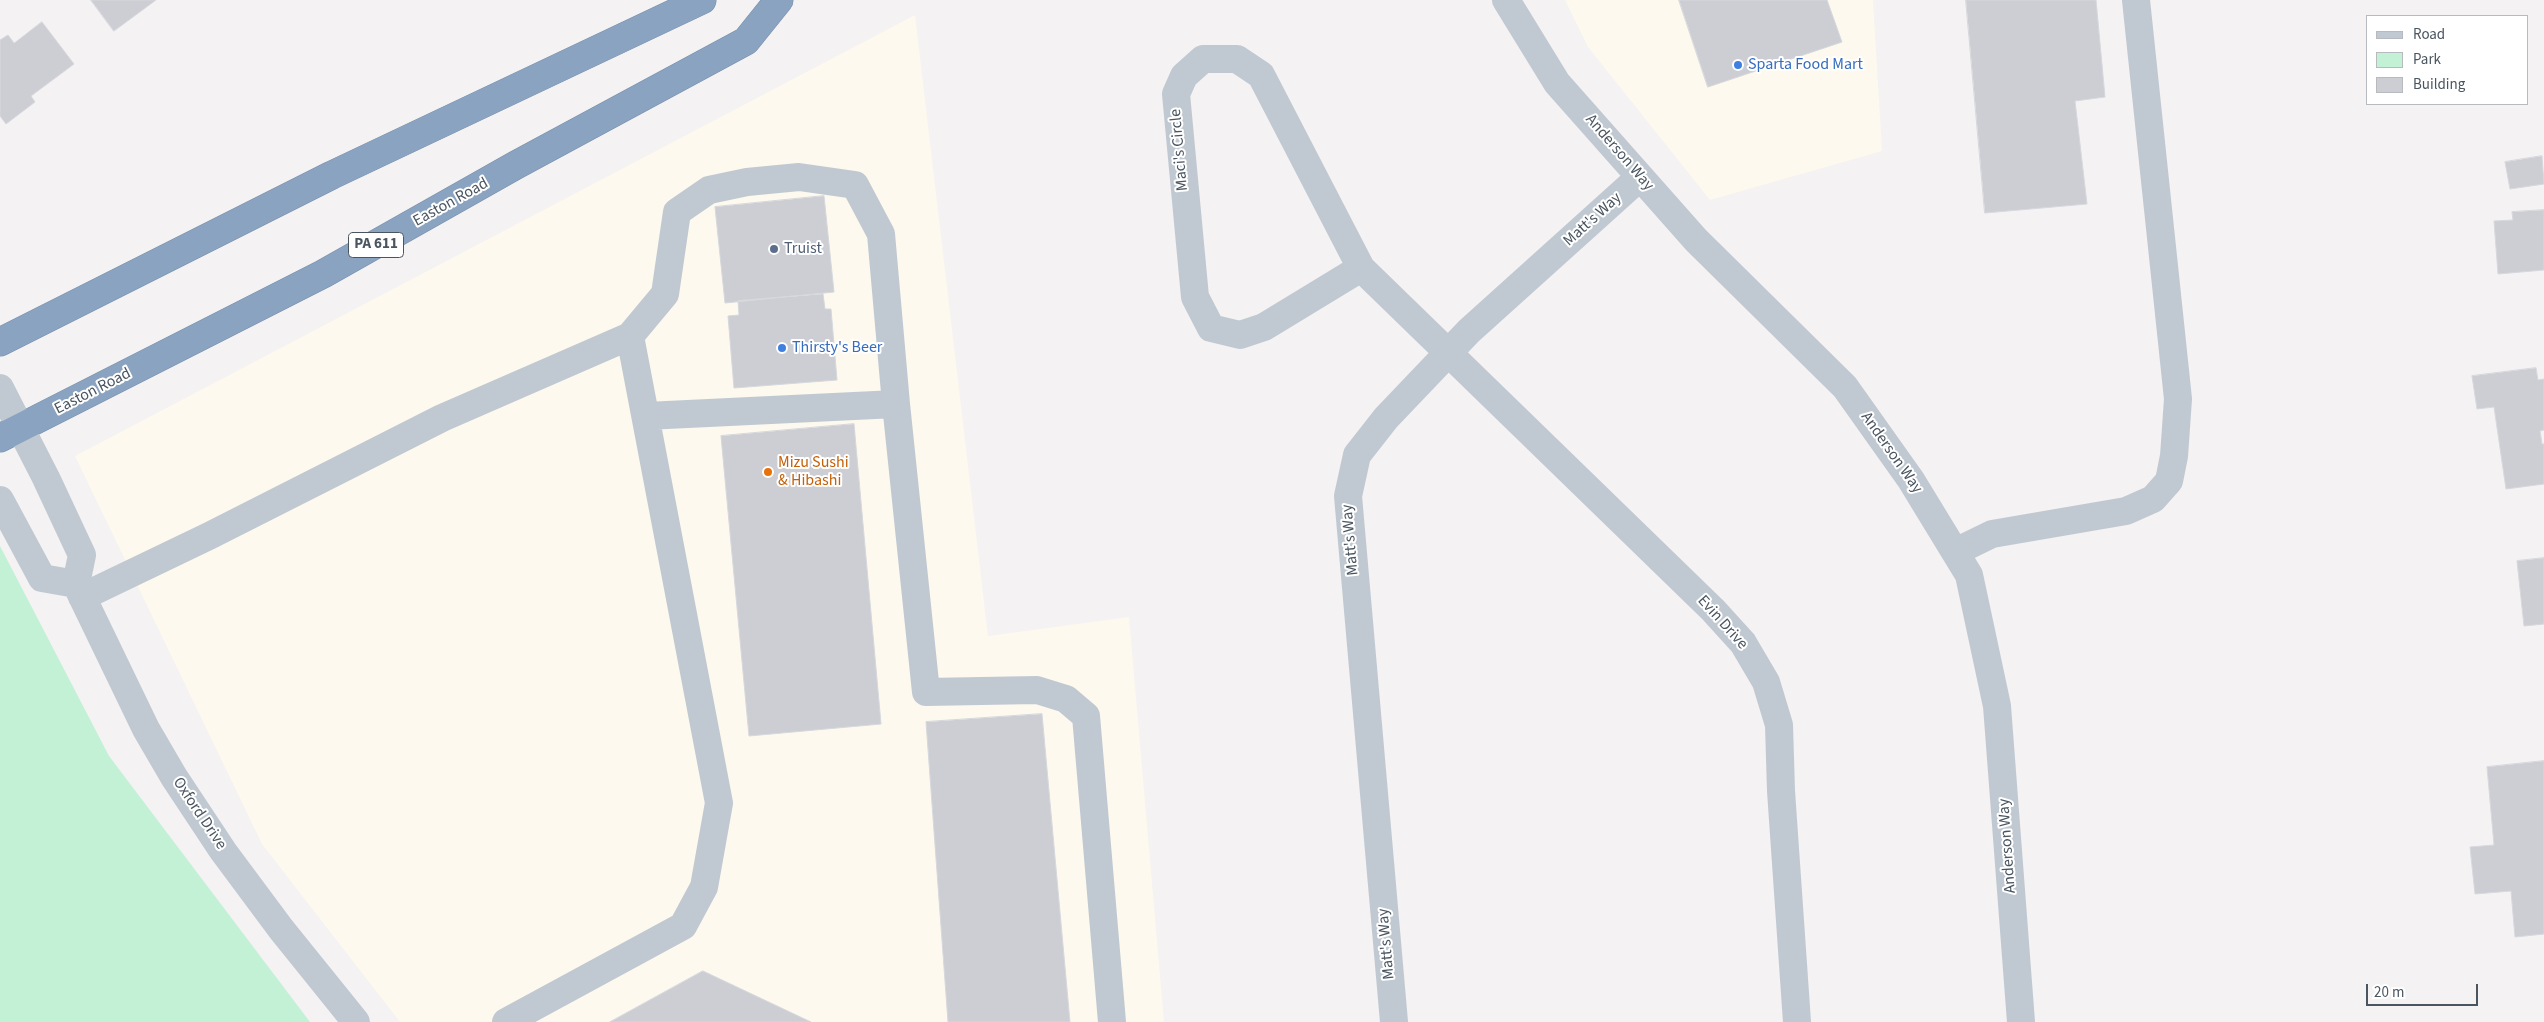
<!DOCTYPE html>
<style>
body{margin:0}
#map{position:relative;width:2544px;height:1022px;overflow:hidden;background:#f4f2f2;font-family:"Source Sans 3",sans-serif}
canvas{display:block}
.legend{position:absolute;left:2366px;top:15px;width:162px;height:90px;box-sizing:border-box;background:#fff;border:1px solid #b7bbbf;margin:0;padding:6px 9px;list-style:none;font-size:15px;color:#4a5560}
.legend li{display:flex;align-items:center;gap:10px;height:25px}
.legend b{width:25px;border:1px solid #b7bbbf}
.scale{position:absolute;left:2366px;top:984px;width:112px;height:22px;box-sizing:border-box;border:2px solid #4a5560;border-top:0;padding-left:6px;font-size:15px;line-height:18px;white-space:nowrap;color:#4a5560;-webkit-text-stroke:4px #fff;paint-order:stroke}
</style>
<div id="map">
<canvas width="2544" height="1022"></canvas>
<ul class="legend">
<li><b style="height:6px;background:#c0c9d1"></b>Road</li>
<li><b style="height:14px;background:#c2f1d6"></b>Park</li>
<li><b style="height:14px;background:#ccced4"></b>Building</li>
</ul>
<div class="scale">20 m</div>
</div>
<script>
const ctx = document.querySelector('canvas').getContext('2d');
ctx.lineJoin = 'round';
function fill(path, color) {
  ctx.fillStyle = color;
  ctx.fill(path, 'evenodd');
}
function stroke(path, color, width, dash) {
  ctx.strokeStyle = color;
  ctx.lineWidth = width;
  ctx.lineCap = dash ? 'butt' : 'round';
  ctx.setLineDash(dash || []);
  ctx.stroke(path);
}
function drawText(font, color, halo, rows, align = 'center') {
  ctx.font = font + ' "Source Sans 3",sans-serif';
  ctx.lineWidth = 4;
  ctx.setLineDash([]);
  ctx.textBaseline = 'middle';
  ctx.strokeStyle = halo;
  ctx.fillStyle = color;
  for (const [text, x, y, turn = 0] of rows) {
    ctx.save();
    ctx.translate(x, y);
    ctx.rotate((+turn || 0) * Math.PI / 180);
    ctx.textAlign = isNaN(turn) ? turn : align;
    if (halo) ctx.strokeText(text, 0, 0);
    ctx.fillText(text, 0, 0);
    ctx.restore();
  }
}
fill(new Path2D(`
 M1565,0H1873L1882,151L1710,200L1588,47Z
 M915,15L988,636L1129,617L1164,1022H400L262,844L75,456Z`), '#fdf9ee');
fill(new Path2D(`
 M0,546L109,756L310,1022H0Z`), '#c2f1d6');
const building = new Path2D(`
 M91,0H156L114,31Z
 M1679,0H1827L1842,42L1708,87Z
 M1966,0H2096L2105,97L2075,101L2087,204L1985,213Z
 M42,22L74,64L31,96L35,102L6,124L0,116V40L8,35L14,43Z
 M2542,156L2544,184L2510,189L2505,162Z
 M824,196L834,292L725,303L715,207Z
 M2544,210V270L2498,274L2494,221L2513,220L2512,212Z
 M823,294L825,309H831L837,380L734,388L728,316L739,315L738,301Z
 M2536,368L2538,380L2544,379V430L2540,431L2542,444H2544V484L2506,489L2494,407L2477,409L2472,376Z
 M854,424L881,724L749,736L721,436Z
 M2544,558V624L2524,626L2517,561Z
 M1042,714L1070,1022H948L926,722Z
 M2544,761V934L2515,937L2511,891L2475,894L2470,847L2494,845L2487,767Z
 M703,971L811,1022H610Z`);
fill(building, '#ccced4');
stroke(building, '#d6d8dd', 1);
const highway = new Path2D(`
 M0,342L332,175L702,0
 M0,438L323,274L516,165L746,41L779,0`);
stroke(highway, '#768eac', 29);
stroke(new Path2D(`
 M1506,0L1557,83L1696,240L1845,387L1911,480L1969,575L1997,706L2021,1022
 M1361,268L1264,327L1240,335L1211,328L1195,297L1176,94L1184,76L1203,59H1237L1261,75L1361,268L1713,610L1743,643L1766,682L1779,725L1781,791L1797,1022
 M630,336L665,294L677,212L709,190L747,182L799,177L855,185L881,234L896,404L646,416
 M0,388L46,478L82,555L76,584L146,729L174,777L223,851L281,929L356,1022
 M896,404L926,692L1037,690L1066,699L1086,716L1112,1022
 M0,500L42,578L76,584
 M1955,552L1992,534L2126,511L2153,499L2169,481L2174,456L2178,399L2136,0
 M82,597L209,536L442,418L630,336L719,803L704,887L683,926L506,1022
 M1394,1022L1348,496L1357,455L1386,418L1469,331L1640,177`), '#c0c9d1', 28);
stroke(highway, '#8aa3c0', 28);
for (const [x, y, r, color] of [
 [1738,65,5,"#3f7fe0"],
 [774,249,5,"#5c6f8a"],
 [782,348,5,"#3f7fe0"],
 [768,472,5,"#e8710a"]
]) {
  const dot = new Path2D();
  dot.arc(x, y, r, 0, 2 * Math.PI);
  ctx.fillStyle = color;
  ctx.fill(dot);
  stroke(dot, '#fff', 2);
}
for (const [x, y, w] of [
 [376,245,55]
]) {
  const box = new Path2D();
  box.roundRect(x - w / 2, y - 12.5, w, 25, 4);
  ctx.fillStyle = '#fff';
  ctx.fill(box);
  stroke(box, '#4a5560', 1);
}
drawText('bold 15px', '#4a5560', null, [
 ["PA 611",376,245]
]);
drawText('16px', '#366cbe', '#fff', [
 ["Sparta Food Mart",1748,65],
 ["Thirsty's Beer",792,348]
], 'left');
drawText('16px', '#4a5560', '#fff', [
 ["Maci's Circle",1180,150,-95],
 ["Anderson Way",1619,153,49],
 ["Easton Road",451,203,-29],
 ["Matt's Way",1593,220,-42],
 ["Easton Road",93,392,-27],
 ["Anderson Way",1891,453,55],
 ["Matt's Way",1351,540,-95],
 ["Evin Drive",1722,623,48],
 ["Oxford Drive",199,814,56],
 ["Anderson Way",2008,846,-94],
 ["Matt's Way",1387,944,-95]
]);
drawText('16px', '#4e5e75', '#fff', [
 ["Truist",784,249]
], 'left');
drawText('16px', '#c56008', '#fff', [
 ["Mizu Sushi",778,463],
 ["& Hibashi",778,481]
], 'left');
</script>
